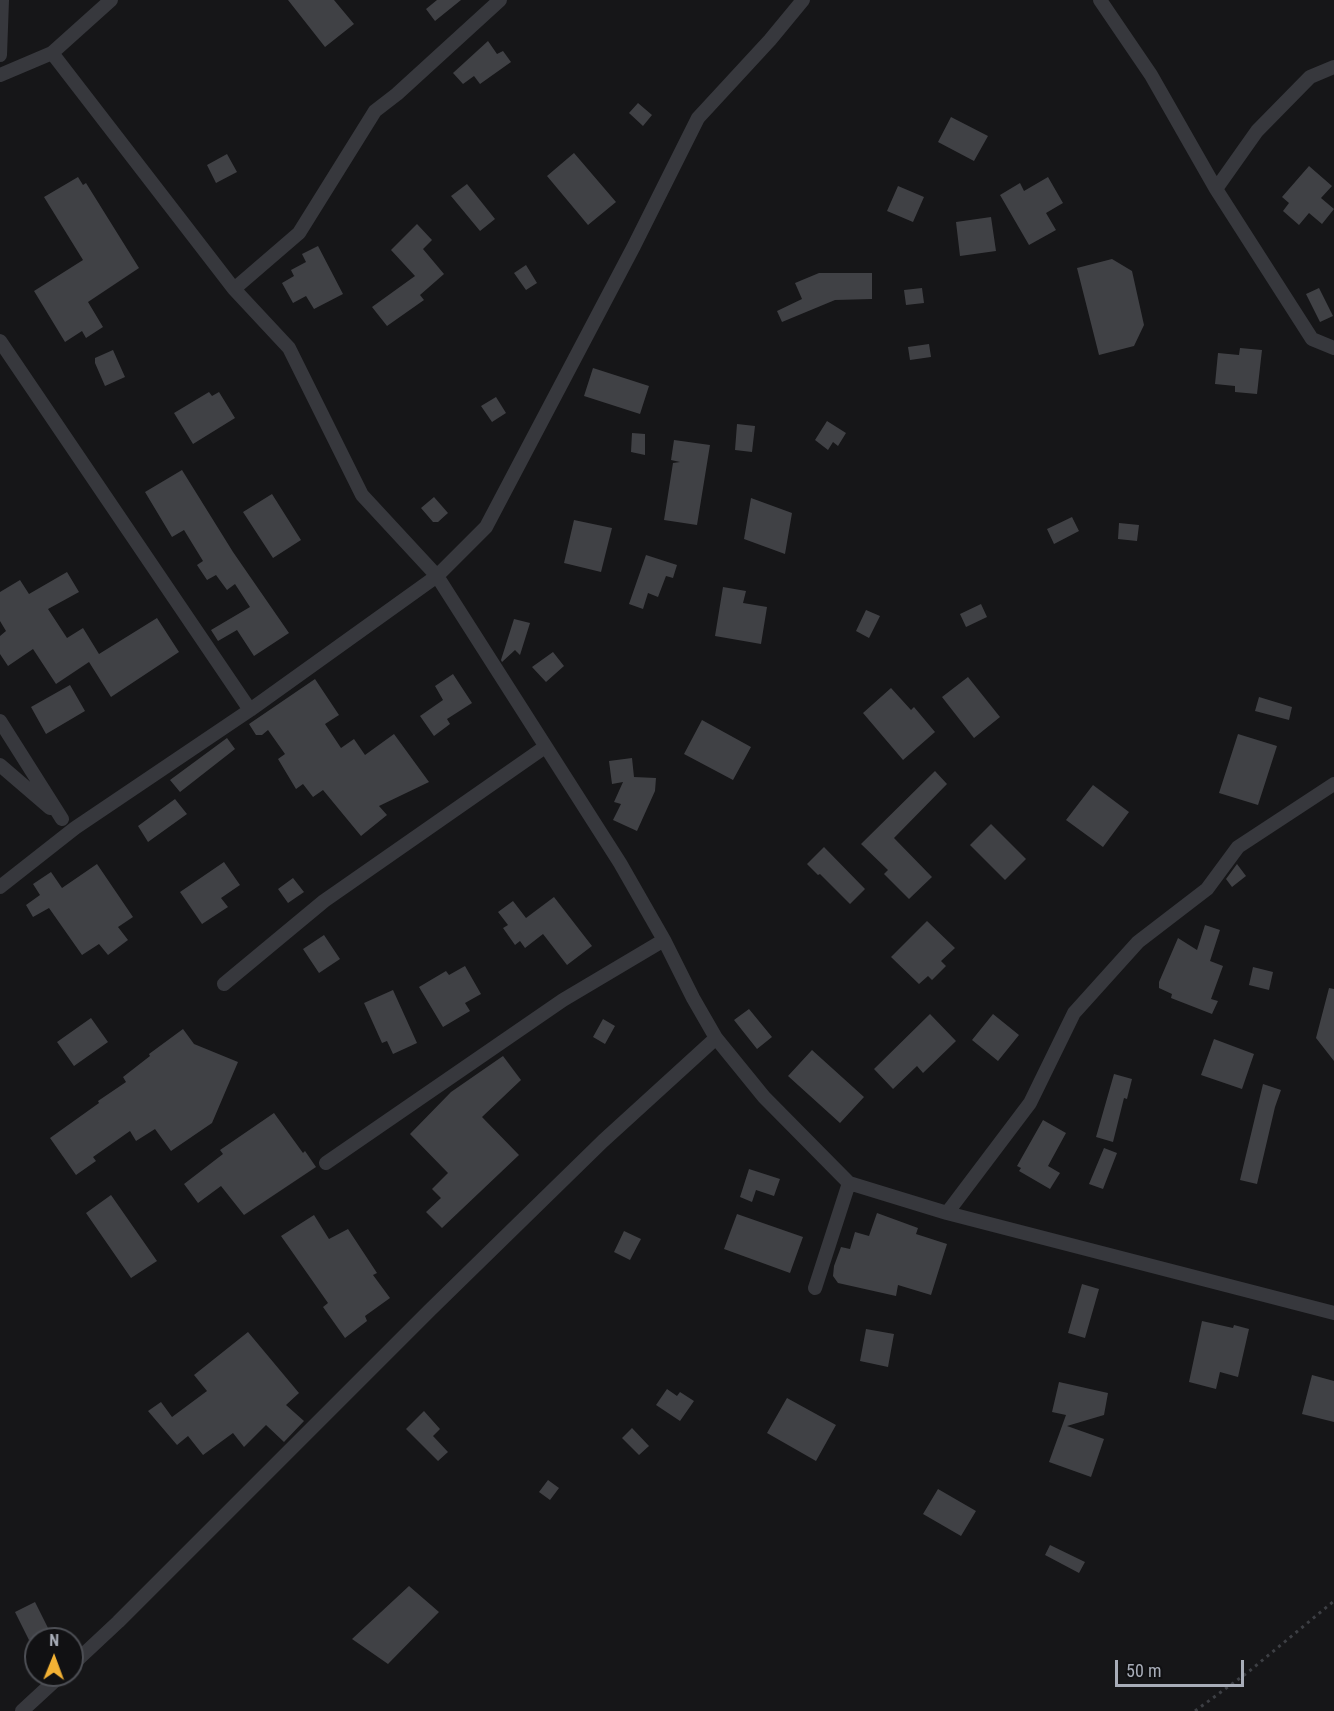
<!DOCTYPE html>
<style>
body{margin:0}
#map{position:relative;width:1334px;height:1711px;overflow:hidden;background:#161618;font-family:"Roboto Condensed",sans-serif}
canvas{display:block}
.north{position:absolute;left:24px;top:1627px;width:60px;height:60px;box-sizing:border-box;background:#111113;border:2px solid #4d4f55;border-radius:50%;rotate:1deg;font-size:16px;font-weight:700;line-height:24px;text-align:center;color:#a8adb8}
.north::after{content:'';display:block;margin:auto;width:21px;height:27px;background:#f2b134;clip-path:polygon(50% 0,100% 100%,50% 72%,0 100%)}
.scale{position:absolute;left:1115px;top:1660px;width:129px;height:27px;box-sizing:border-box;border:3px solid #a8adb8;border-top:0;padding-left:8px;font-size:18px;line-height:21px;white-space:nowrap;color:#a8adb8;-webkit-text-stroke:4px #111113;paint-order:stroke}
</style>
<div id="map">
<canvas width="1334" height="1711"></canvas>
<div class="north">N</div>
<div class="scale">50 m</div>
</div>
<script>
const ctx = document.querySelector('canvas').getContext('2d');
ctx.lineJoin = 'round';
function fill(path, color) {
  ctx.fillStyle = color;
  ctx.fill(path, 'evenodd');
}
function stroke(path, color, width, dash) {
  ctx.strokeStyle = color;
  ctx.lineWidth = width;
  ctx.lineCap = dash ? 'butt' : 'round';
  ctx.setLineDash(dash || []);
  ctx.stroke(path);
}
fill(new Path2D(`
 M288,0H334L354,24L325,47Z
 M437,0H461L435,21L426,9Z
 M488,41L497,54L503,51L511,62L480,84L474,76L463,84L453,73Z
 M638,103L652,115L643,126L629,113Z
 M951,117L988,136L974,161L938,142Z
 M574,153L616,202L588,225L547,176Z
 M227,154L237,172L216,183L207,165Z
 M1309,166L1332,186L1321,198L1334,209L1322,224L1309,213L1299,225L1283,211L1289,203L1282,197Z
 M78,177L83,185L86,183L139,268L88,302L103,327L86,338L82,331L65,342L34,291L83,260L44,197Z
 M1048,177L1063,203L1046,213L1056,230L1029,245L1000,195L1020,183L1024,191Z
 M467,184L495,219L480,231L451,196Z
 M898,186L924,197L913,222L887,211Z
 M991,217L996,251L960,256L956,222Z
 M417,224L432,240L423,249L444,274L420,295L424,300L387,326L372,307L415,276L391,250Z
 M318,246L343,294L314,309L306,296L293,303L282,283L294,276L291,270L306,262L302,254Z
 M1112,259L1132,271L1144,325L1134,346L1099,355L1077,268Z
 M526,265L537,283L526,290L514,273Z
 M819,273H872V299L835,300L782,322L777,311L802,299L795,283Z
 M922,288L924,303L906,305L904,290Z
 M1319,288L1333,316L1320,322L1306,294Z
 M929,344L931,357L910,360L908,347Z
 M1240,348L1262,350L1257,394L1235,392V386L1215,384L1218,353L1239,355Z
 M113,350L125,377L105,386L95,363V358Z
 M593,368L649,386L640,414L584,396Z
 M209,392L212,396L219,392L235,418L193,444L174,413Z
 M496,397L506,413L492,422L481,406Z
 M827,421L846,433L838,446L833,442L828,450L815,440Z
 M737,424L755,426L752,452L735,450Z
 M632,433L645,434V455L631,452Z
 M674,440L710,445L697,525L664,520L673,463L680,462L671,460Z
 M182,470L233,552L289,633L254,656L237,630L218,641L211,630L250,607L235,584L227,590L216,575L207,580L197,565L203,561L184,530L172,537L145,492Z
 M272,494L301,540L273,558L243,512Z
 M434,497L448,513L438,522H433L421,508Z
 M751,498L792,513L785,554L744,539Z
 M1072,517L1079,531L1054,544L1047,529Z
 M574,520L612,528L601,572L564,563Z
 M1119,523L1139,525L1137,541L1118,539Z
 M646,555L677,565L673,578L666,576L658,597L648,593L643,609L629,604Z
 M67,572L79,592L48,609L67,638L83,628L99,654L157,618L179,652L111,697L89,662L56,684L33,649L8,666L0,654V636L6,631L0,621V592L20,580L29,594Z
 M723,587L746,591L743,603L767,607L761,644L715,636Z
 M981,604L987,617L966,627L960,614Z
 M866,610L880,616L869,638L856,631Z
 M514,619L530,623L520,655L515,650L502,662L501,660Z
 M553,652L564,666L546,682L532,667Z
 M453,674L472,703L447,719L450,724L434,736L420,716L443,700L435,686Z
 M968,677L1000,717L974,738L942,697Z
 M315,679L339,715L325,724L341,748L354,739L365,755L394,734L429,782L379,806L387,815L361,836L323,790L313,797L303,784L296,789L278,759L285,754L268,730L262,735H256L249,724Z
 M70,685L85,711L46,734L31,707Z
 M891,688L911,710L914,707L935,732L903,760L863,713Z
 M1259,697L1292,707L1289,720L1255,711Z
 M702,720L751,747L733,780L684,754Z
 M1238,734L1277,746L1258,805L1219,793Z
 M227,738L235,749L180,792L170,780Z
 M632,758L634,777L656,778L655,791L637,831L613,820L621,804L614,802L623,782L612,784L609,761Z
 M935,771L947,784L894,838L932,877L909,899L884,874L888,870L861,844Z
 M1093,785L1129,812L1103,847L1066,820Z
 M175,799L187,814L148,842L138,826Z
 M991,824L1026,859L1005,880L970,845Z
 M824,847L865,889L850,904L820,874L818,875L807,864Z
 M224,862L240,885L221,898L228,907L202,924L180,892Z
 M97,864L133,917L118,927L128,940L108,955L99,944L82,955L49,908L33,917L26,905L40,895L33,884L51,872L62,888Z
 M1237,864L1246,876L1232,887L1226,879Z
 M293,878L304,892L288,903L278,889Z
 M554,897L592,946L567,965L543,934L525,948L520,941L515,945L503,928L508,925L498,912L513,901L526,918Z
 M927,921L955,948L941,961L946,966L932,980L928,976L919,984L891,957Z
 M1205,925L1220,930L1210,961L1223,966L1211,999L1218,1001L1212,1014L1171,998L1172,994L1159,988V982L1178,938L1197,950Z
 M324,935L340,959L319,973L303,949Z
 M465,966L481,994L465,1003L470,1011L443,1027L419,987L446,971L449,975Z
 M1253,967L1273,972L1269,990L1249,985Z
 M1329,988L1334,989V1061L1316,1038Z
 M393,990L417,1043L393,1054L387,1041L382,1043L364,1003Z
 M749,1009L772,1037L757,1049L734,1020Z
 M930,1014L956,1041L923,1073L917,1066L893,1089L874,1069Z
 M993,1014L1019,1035L998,1061L972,1040Z
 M91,1018L108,1042L74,1066L57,1042Z
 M603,1019L615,1026L605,1044L593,1037Z
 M183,1029L194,1044L238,1062L212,1123L171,1151L155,1129L136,1141L130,1131L93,1157L96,1161L76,1175L50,1138L99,1103L98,1101L126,1082L123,1077L150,1056L149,1054Z
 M1214,1039L1254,1054L1242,1089L1201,1075Z
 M812,1050L864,1097L840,1123L788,1076Z
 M503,1056L521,1080L482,1117L519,1155L442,1228L426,1212L441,1198L432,1189L448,1173L410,1134L451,1092Z
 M1114,1074L1132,1079L1127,1099L1124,1098L1113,1142L1096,1137Z
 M1263,1084L1281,1090L1275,1107L1257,1184L1240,1180Z
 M274,1113L303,1153L305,1151L316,1167L244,1215L221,1186L198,1203L184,1184L223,1154L220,1150Z
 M1043,1120L1066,1133L1048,1166L1060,1173L1050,1189L1019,1171L1021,1168L1017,1166Z
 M1104,1148L1117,1153L1103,1189L1089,1184Z
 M749,1169L780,1179L774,1196L756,1190L752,1202L740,1197Z
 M111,1195L157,1261L131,1278L86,1213Z
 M877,1213L918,1228L916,1234L947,1244L931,1295L898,1285L896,1296L838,1283L833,1276L834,1266L841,1247L850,1249L855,1232L869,1236Z
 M737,1214L803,1237L790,1273L724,1249Z
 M314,1215L329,1239L348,1229L377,1273L373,1275L390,1298L365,1316L367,1321L345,1338L323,1307L328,1303L281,1236Z
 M624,1231L641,1239L630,1260L614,1252Z
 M1082,1284L1099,1289L1085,1338L1068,1333Z
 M1202,1321L1233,1328L1234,1325L1249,1329L1238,1377L1220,1372L1216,1389L1189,1382Z
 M866,1329L894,1334L888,1367L860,1361Z
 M248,1332L299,1393L286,1405L304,1421L284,1442L266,1425L244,1447L233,1433L203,1455L188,1436L177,1445L148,1411L161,1402L172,1417L207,1391L194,1375Z
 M1312,1375L1334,1381V1422L1302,1414Z
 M1059,1382L1108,1393L1104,1415L1067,1426L1104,1439L1091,1477L1049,1462L1066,1415L1052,1412Z
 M667,1389L677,1396L680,1392L694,1401L680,1421L656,1405Z
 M787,1398L836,1425L816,1461L767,1433Z
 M424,1411L440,1429L433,1436L448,1452L438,1461L406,1429Z
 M632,1428L649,1446L639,1455L622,1438Z
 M548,1480L559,1488L550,1500L539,1492Z
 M938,1489L976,1511L961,1536L923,1514Z
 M1050,1545L1085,1562L1079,1573L1045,1555Z
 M409,1586L439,1612L388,1664L352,1639Z
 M35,1602L49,1630L29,1640L15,1612Z`), '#404145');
stroke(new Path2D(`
 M1195,1711L1247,1673L1334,1601`), '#3d3f44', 3, [3, 4.5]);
stroke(new Path2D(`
 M1100,0L1151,75L1216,189L1257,131L1310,77L1334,67
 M52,53L234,289L289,348L362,495L437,576L620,863L664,940L693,998L716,1038L764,1097L849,1183L947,1213L1334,1313
 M0,55L2,0
 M0,75L52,53L111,0
 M1216,189L1312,339L1334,348
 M234,289L299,233L375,111L397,94L500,0
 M0,341L250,710
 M0,721L62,819
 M0,765L50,808
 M0,887L75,828L250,710L437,576L486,527L634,246L698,118L770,40L803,0
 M224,984L324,901L545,747
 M326,1163L563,1000L664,940
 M947,1213L1030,1103L1074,1013L1138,942L1207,889L1238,847L1334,784
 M815,1288L849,1183
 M72,1665L118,1622L430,1310L603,1141L716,1038
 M22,1711L61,1675`), '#37383d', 14);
</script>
